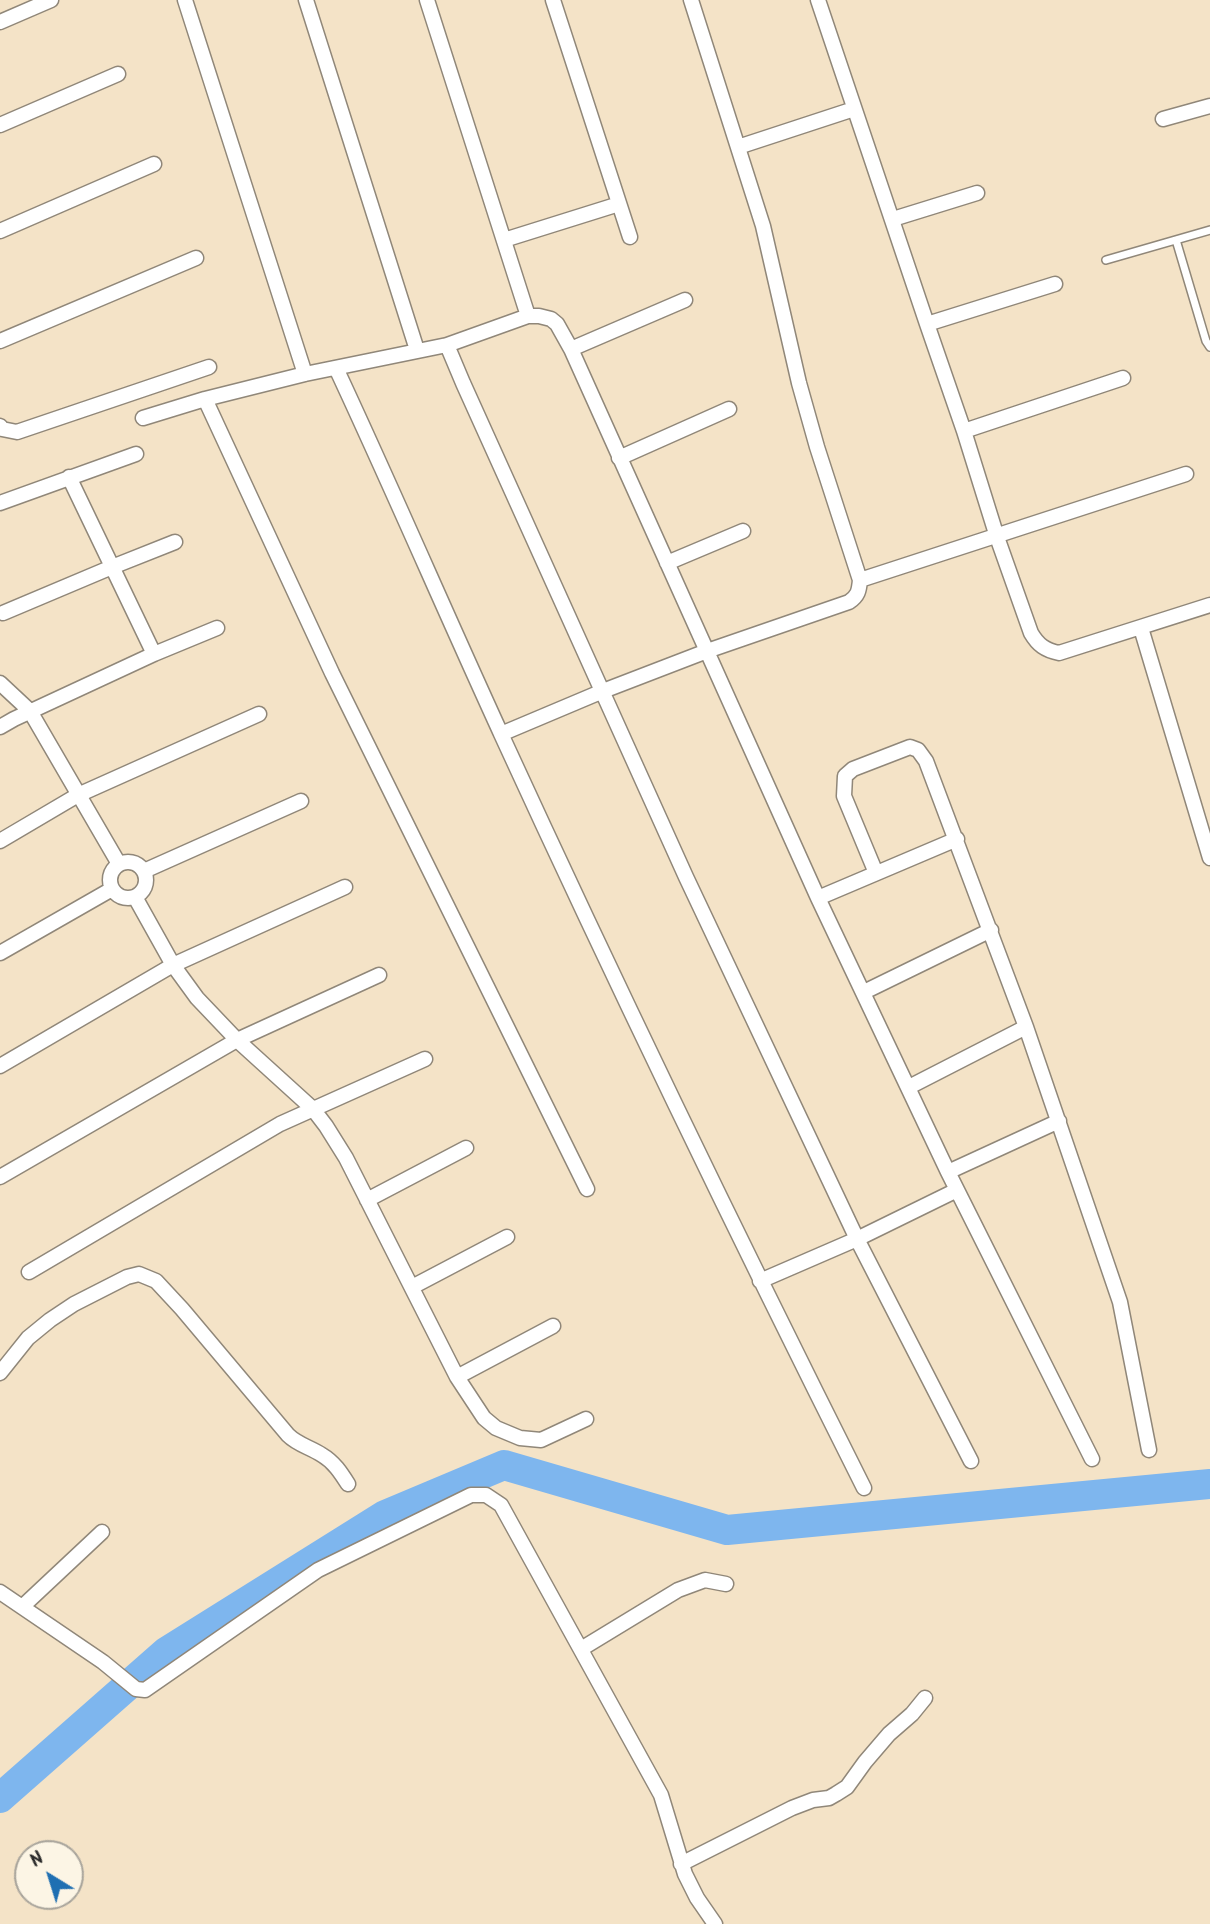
<!DOCTYPE html>
<style>
body{margin:0}
#map{position:relative;width:1210px;height:1924px;overflow:hidden;background:#f4e3c7;font-family:Kalam,sans-serif}
canvas{display:block}
.north{position:absolute;left:14px;top:1840px;width:70px;height:70px;box-sizing:border-box;background:#fcf5e5;border:2px solid #a8a49b;border-radius:50%;rotate:322deg;font-size:19px;font-weight:700;line-height:28px;text-align:center;color:#2b2b2b}
.north::after{content:'';display:block;margin:auto;width:24px;height:32px;background:#1f6fb2;clip-path:polygon(50% 0,100% 100%,50% 72%,0 100%)}
</style>
<div id="map">
<canvas width="1210" height="1924"></canvas>
<div class="north">N</div>
</div>
<script>
const ctx = document.querySelector('canvas').getContext('2d');
ctx.lineJoin = 'round';
function stroke(path, color, width, dash) {
  ctx.strokeStyle = color;
  ctx.lineWidth = width;
  ctx.lineCap = dash ? 'butt' : 'round';
  ctx.setLineDash(dash || []);
  ctx.stroke(path);
}
stroke(new Path2D(`
 M0,1798L166,1652L385,1515L504,1465L727,1530L1210,1484`), '#7eb6ee', 30);
const service = new Path2D(`
 M1176,240L1206,341L1210,347
 M1106,260L1210,230`);
const minor = new Path2D(`
 M185,0L305,374
 M306,0L417,350
 M427,0L528,316
 M553,0L630,237
 M818,0L927,324L964,431L997,537L1031,633C1038,645 1045,650 1059,653L1210,605
 M0,22L51,0
 M1163,119L1210,106
 M0,125L118,74
 M738,147L854,109
 M893,219L977,193
 M0,231L154,164
 M504,240L619,204
 M927,324L1055,284
 M0,341L196,258
 M447,345L463,383L686,877L857,1239L971,1461
 M571,349L685,300
 M336,368C393,490 446,614 502,736C618,989 739,1239 864,1488
 M205,399L332,673L587,1189
 M143,418L205,399L305,374L447,345L528,316H539L551,319L557,324L571,349L818,898L948,1172L1092,1459
 M0,426L2,429L17,432L209,367
 M964,431L1123,378
 M619,458L729,409
 M69,477L154,654
 M0,503L136,454
 M667,563L743,531
 M860,580L1186,474
 M3,613L112,567L175,542
 M1141,628L1210,858
 M0,683L30,711L119,864
 M0,727L14,719L154,654L217,628
 M501,734L603,691L707,651L849,602C858,596 859,591 860,580L817,447L799,383L763,226L691,0
 M0,841L78,795L259,714
 M110 880a18 18 0 1 1 36 0a18 18 0 1 1-36 0Z
 M144,871L301,801
 M876,873L844,796L845,776L853,769L910,747L918,750L926,761L1026,1027L1120,1302L1149,1450
 M135,897L173,965L197,998L237,1040L313,1109L326,1126L346,1158L457,1377L484,1418L496,1428L520,1438L541,1440L586,1419
 M818,898L957,839
 M0,953L112,889
 M864,992L991,930
 M0,1066L173,965L345,887
 M909,1087L1026,1027
 M948,1172L1059,1121
 M0,1177L237,1040L379,975
 M367,1200L466,1148
 M29,1272L280,1124L425,1059
 M760,1281L857,1239L957,1190
 M412,1287L507,1237
 M0,1373L28,1338L50,1320L74,1304L127,1277L139,1274L156,1281L182,1309L288,1435C298,1445 310,1447 322,1455C334,1462 341,1473 348,1484
 M457,1377L553,1326
 M0,1592L103,1662L136,1689L145,1690L318,1570L471,1495H486L501,1505L661,1795L685,1874L697,1898L715,1924
 M22,1607L102,1532
 M581,1649L678,1590L705,1580L726,1584
 M681,1864L792,1808L813,1800L829,1798L836,1794L847,1787L865,1762L889,1734L912,1714L925,1698`);
stroke(service, '#908779', 10);
stroke(minor, '#908779', 17);
stroke(service, '#fff', 7);
stroke(minor, '#fff', 14);
</script>
